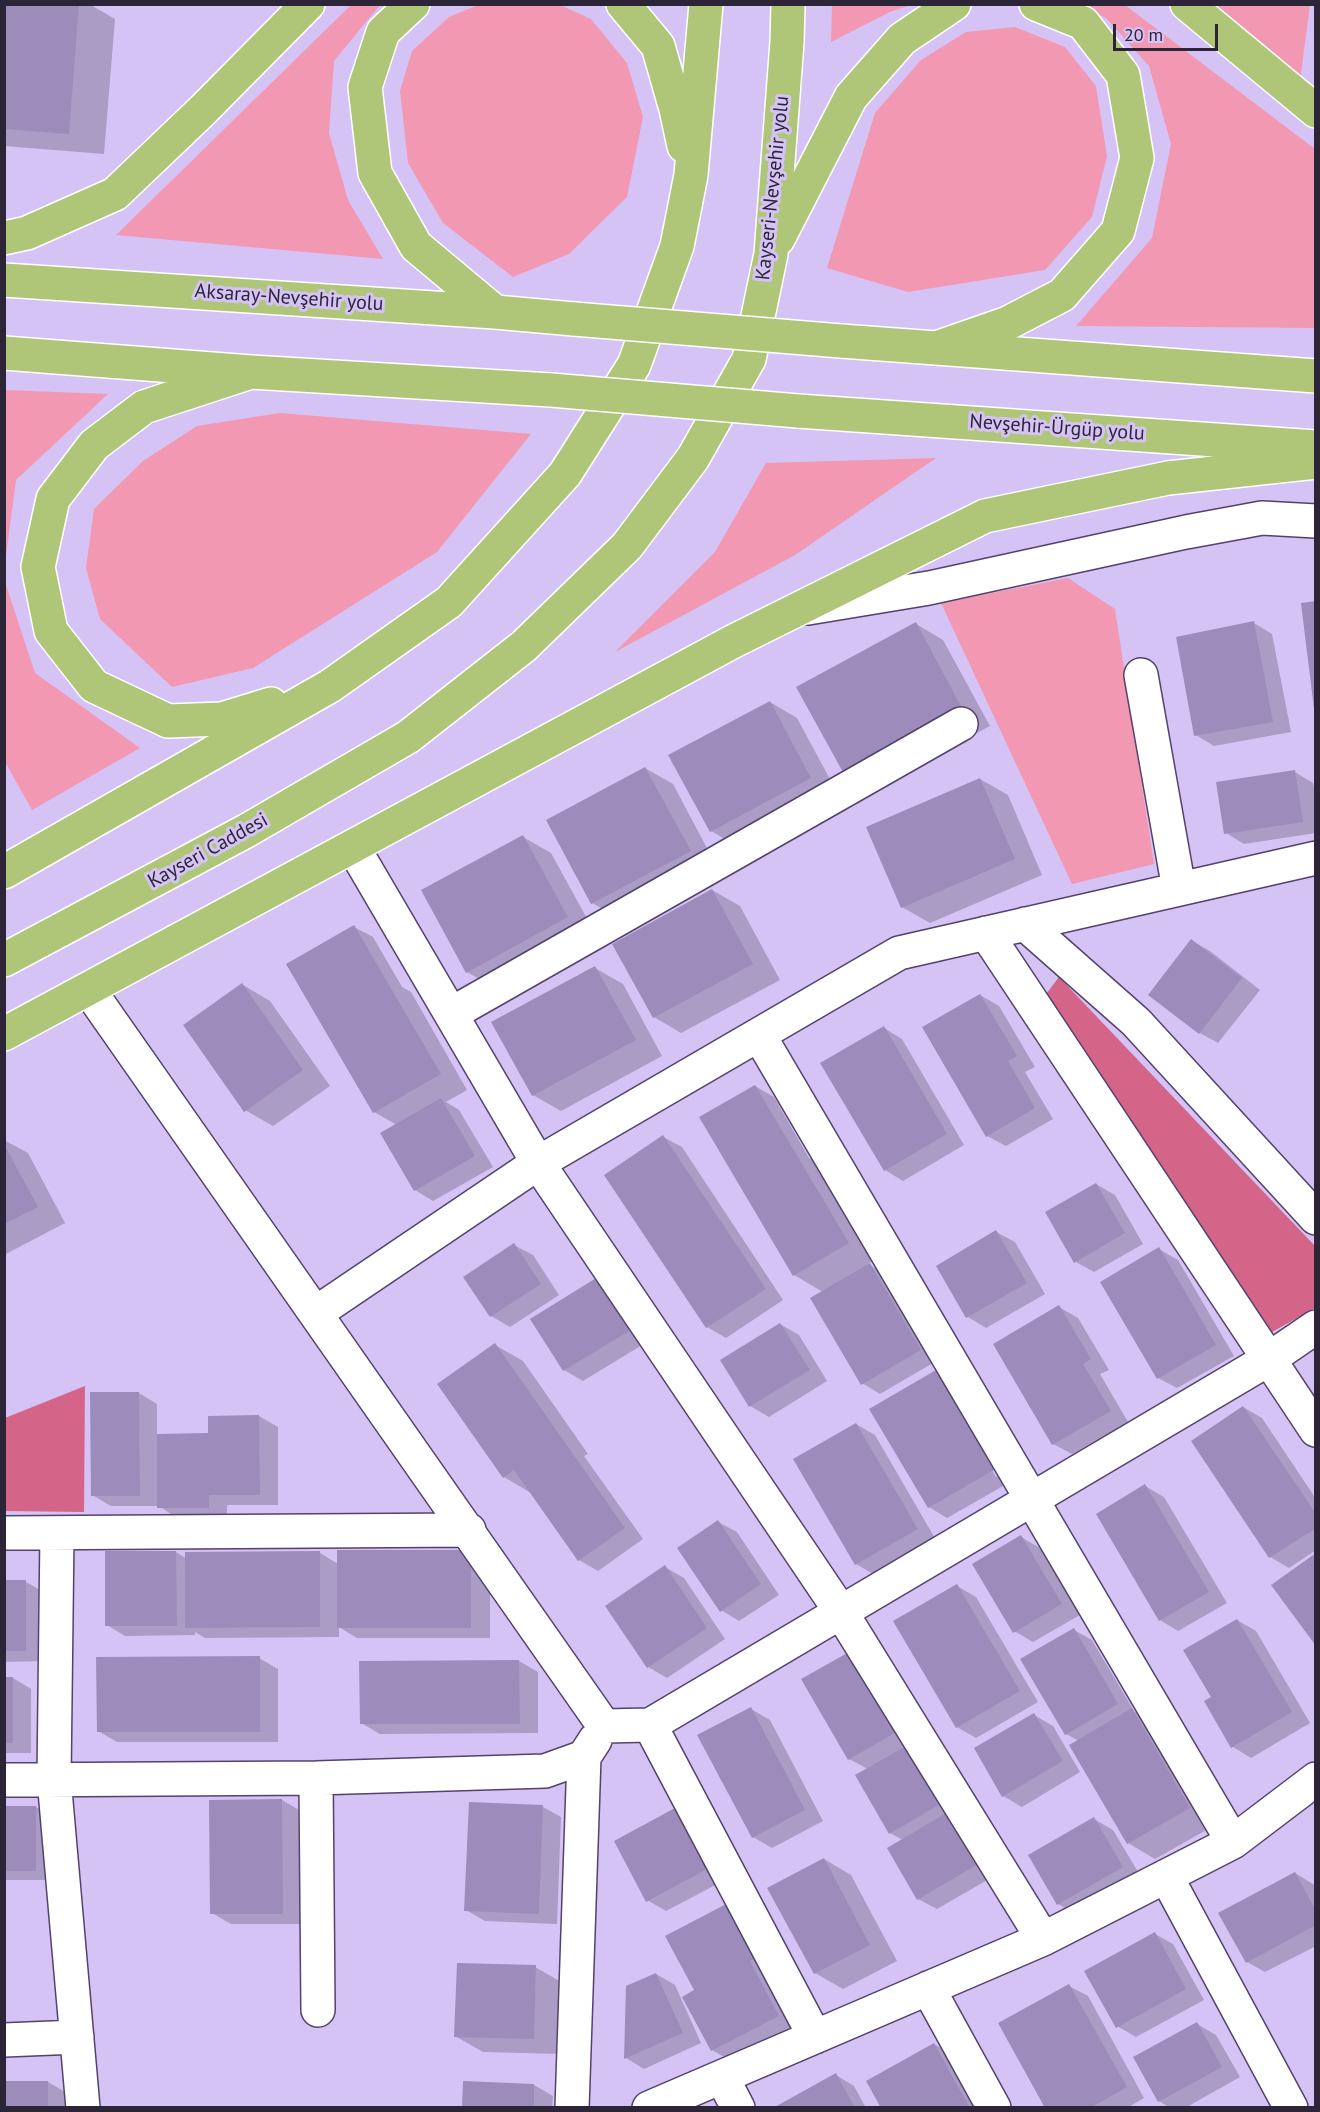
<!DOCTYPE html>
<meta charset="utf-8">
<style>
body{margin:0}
#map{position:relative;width:1320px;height:2112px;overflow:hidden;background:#d5c3f5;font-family:"PT Sans",sans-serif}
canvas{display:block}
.frame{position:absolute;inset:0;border:6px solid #2c2538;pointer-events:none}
.scale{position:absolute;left:1113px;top:24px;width:105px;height:27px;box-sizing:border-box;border:3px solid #2c2538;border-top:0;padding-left:8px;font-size:18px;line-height:21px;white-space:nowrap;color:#2c2538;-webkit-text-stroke:4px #d5c3f5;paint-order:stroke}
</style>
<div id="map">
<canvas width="1320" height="2112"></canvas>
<div class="frame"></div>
<div class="scale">20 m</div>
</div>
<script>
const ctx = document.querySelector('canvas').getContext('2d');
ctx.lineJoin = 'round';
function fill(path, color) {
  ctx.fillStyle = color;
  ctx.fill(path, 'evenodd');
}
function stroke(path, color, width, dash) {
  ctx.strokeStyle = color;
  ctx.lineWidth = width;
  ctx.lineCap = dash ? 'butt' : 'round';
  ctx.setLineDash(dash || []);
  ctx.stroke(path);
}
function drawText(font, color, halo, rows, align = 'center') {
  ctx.font = font + ' "PT Sans",sans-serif';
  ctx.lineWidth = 6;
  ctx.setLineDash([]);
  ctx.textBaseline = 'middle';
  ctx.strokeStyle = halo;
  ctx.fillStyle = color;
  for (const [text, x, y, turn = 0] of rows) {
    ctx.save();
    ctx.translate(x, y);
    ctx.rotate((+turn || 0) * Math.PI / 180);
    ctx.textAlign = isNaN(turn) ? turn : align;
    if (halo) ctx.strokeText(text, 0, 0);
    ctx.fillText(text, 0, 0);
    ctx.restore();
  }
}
fill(new Path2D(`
 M352,4L380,5L334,61L329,133L348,200L383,259L116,235Z
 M478,5H560L591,19L627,63L643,117L627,197L569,254L513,277L443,223L408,163L400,91L412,51L449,17Z
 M832,5V4L911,5L890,12L831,42Z
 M1080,5H1125L1315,149V328L1076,326L1152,238L1171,144L1149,66L1106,18Z
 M1206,5H1310L1300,81Z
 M1015,27L1065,47L1096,86L1107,156L1092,217L1045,270L908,292L827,268L875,113L921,60L966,32Z
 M5,390L108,394L16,480L5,563Z
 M280,413L531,434L437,552L253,668L172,687L100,619L86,568L94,509L143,461L197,426Z
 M936,458L795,555L615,652L715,552L766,463Z
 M1068,578L1115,609L1154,864L1072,884L941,603Z
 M5,582L35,673L140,748L32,810L5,762Z`), '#f298b2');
fill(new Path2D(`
 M1059,977L1315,1246V1308L1272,1332L1046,994Z
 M85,1386L84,1512L5,1511V1418Z`), '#d46588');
fill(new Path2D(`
 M4,4H89L115,19L104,154L4,146Z
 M1254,623L1272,634L1291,732L1214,746L1196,735Z
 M916,624L943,640L990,726L873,789Z
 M770,702L797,718L838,794L739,847L711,831Z
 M645,768L673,784L717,867L620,919L592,903Z
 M1295,772L1313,783L1316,796V833L1244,844L1226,833Z
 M980,779L1008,795L1042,875L930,923L902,907Z
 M523,837L551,853L595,933L495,988L467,972Z
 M712,890L740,906L780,980L681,1033L654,1017Z
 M354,927L373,937L402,987L411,992L467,1090L446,1102L459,1110L493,1167L433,1201L415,1190L397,1125L374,1112Z
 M1192,941L1210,951L1260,990L1218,1043L1200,1033Z
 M595,968L623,984L662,1056L561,1111L533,1095Z
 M243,985L270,1001L330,1086L273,1126L245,1110Z
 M980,995L999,1006L1035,1067L1025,1072L1053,1119L1006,1146L987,1136Z
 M884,1028L902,1039L964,1145L903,1181L885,1170Z
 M755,1086L774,1097L809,1158L818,1163L876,1259L868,1264L889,1276L938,1360L880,1394L862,1383L823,1292L794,1275Z
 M663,1137L682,1147L783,1300L726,1338L707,1327Z
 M4,1140L28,1153L65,1223L4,1255Z
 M1096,1184L1115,1195L1143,1244L1094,1272L1076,1262Z
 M996,1232L1015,1242L1045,1294L986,1328L968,1317Z
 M514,1245L533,1255L559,1295L510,1327L491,1316L465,1277Z
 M1159,1249L1178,1260L1234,1356L1177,1388L1158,1378Z
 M601,1277L652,1339L583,1381L564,1370Z
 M1059,1307L1078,1318L1109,1370L1100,1374L1128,1422L1072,1454L1053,1444Z
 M780,1324L799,1335L827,1381L769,1417L750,1406Z
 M495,1345L523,1361L588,1454L584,1456L643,1539L598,1571L579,1560L531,1493L504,1477Z
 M936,1372L954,1382L1012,1481L947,1518L929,1507ZM943,1386H947L999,1476L996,1477Z
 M139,1393L157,1404V1435L210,1434V1417L259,1416L278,1427V1505H227V1518H177L159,1506H111L92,1495Z
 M1243,1407L1262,1418L1316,1499V1550L1289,1568L1270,1557Z
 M856,1424L875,1435L936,1540L875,1575L856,1564L796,1460Z
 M1145,1486L1164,1497L1227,1603L1178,1631L1160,1620Z
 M718,1522L737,1532L779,1595L739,1621L721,1610Z
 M1021,1537L1040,1548L1080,1615L1033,1642L1014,1631Z
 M176,1552L187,1559L320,1553L338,1564L490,1562V1638H357L339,1627V1637L205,1638L195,1632V1635L125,1636L107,1625Z
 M665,1567L684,1578L725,1639L667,1678L648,1667Z
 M4,1582H26L44,1592V1661L4,1662Z
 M957,1586L976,1597L1038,1702L976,1738L957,1727Z
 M1237,1620L1256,1631L1310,1723L1251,1758L1233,1747L1213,1697Z
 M1074,1630L1092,1640L1134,1711L1159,1726L1217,1824L1155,1859L1128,1843L1079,1741L1066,1734Z
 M858,1648L996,1875L937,1909L918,1899L903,1840L890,1833L868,1769L849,1759Z
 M259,1658L278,1669V1742H117L98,1731Z
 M519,1661L538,1672V1733L380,1734L361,1723Z
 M4,1678H13L31,1689V1753H4Z
 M751,1709L770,1720L823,1821L772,1848L753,1837Z
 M1034,1715L1053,1726L1080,1772L1022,1807L1003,1796Z
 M282,1800L301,1811V1924H231L212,1913Z
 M4,1807H36L54,1818V1880H4Z
 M543,1807L561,1817L557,1924L485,1921L466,1910Z
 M675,1810L694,1821L725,1880L666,1911L647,1900Z
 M1094,1819L1113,1830L1141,1877L1077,1915L1058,1904Z
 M824,1859L851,1875L897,1961L843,1989L815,1973Z
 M1295,1873L1313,1884L1316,1888V1946L1265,1972L1247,1962Z
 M730,1903L797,2027L731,2061L712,2050L684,1997L696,1991Z
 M1155,1934L1173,1944L1204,2000L1136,2037L1117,2026Z
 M535,1967L563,1983L561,2054L483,2052L455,2036Z
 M656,1974L675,1985L701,2043L644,2069L626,2058Z
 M1069,1986L1088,1996L1144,2098L1127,2108H1046Z
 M1197,2024L1216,2035L1240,2077L1185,2108H1170L1159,2101Z
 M934,2044L953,2055L982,2108H882Z
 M836,2075L854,2086L866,2108H776Z
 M4,2082H48L67,2093V2108H4Z
 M464,2082L534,2085L553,2096L552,2108H463Z`), '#0003');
fill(new Path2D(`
 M4,4H79L69,134L4,129Z
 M1316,601V709H1314L1301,603Z
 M1254,621L1273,722L1194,736L1176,637Z
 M916,622L963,710L844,774L796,687Z
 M770,701L811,778L710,832L668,755Z
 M645,767L691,851L591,904L546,820Z
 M1295,770L1303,822L1224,834L1216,782Z
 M980,778L1015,859L901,908L866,827Z
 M523,835L568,917L466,973L421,890Z
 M712,889L753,964L653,1018L612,944Z
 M354,925L441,1074L373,1113L286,964Z
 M1191,939L1242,978L1199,1034L1148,995Z
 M595,966L636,1040L532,1096L491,1022Z
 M242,983L303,1070L244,1112L183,1025Z
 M980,994L1017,1056L1008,1061L1035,1108L986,1137L922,1027Z
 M884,1026L947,1134L884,1171L820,1063Z
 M755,1085L849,1243L793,1276L699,1117Z
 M441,1098L475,1156L414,1191L380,1133Z
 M663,1135L766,1289L706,1328L604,1175Z
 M4,1144L38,1207L4,1224Z
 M1096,1183L1125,1233L1074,1263L1045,1212Z
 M996,1230L1027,1283L966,1318L936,1266Z
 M514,1243L541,1284L490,1317L463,1277Z
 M1159,1247L1216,1345L1157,1379L1100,1282Z
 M870,1263L921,1350L861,1385L810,1298Z
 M601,1275L634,1328L563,1371L530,1319Z
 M1059,1305L1091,1359L1083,1364L1111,1411L1052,1445L993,1344Z
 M780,1323L810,1370L749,1407L720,1360Z
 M495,1343L625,1528L578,1561L514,1470L503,1478L437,1384Z
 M936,1370L994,1470L928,1508L869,1409Z
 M90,1392H139L140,1496H91Z
 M1243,1406L1316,1514V1528L1269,1558L1191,1441Z
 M259,1415L260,1495H209V1508H157V1434L208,1433V1416Z
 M856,1423L918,1529L855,1565L793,1459Z
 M1145,1484L1209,1592L1159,1621L1096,1514Z
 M718,1520L761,1584L720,1612L677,1548Z
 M1021,1535L1062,1604L1013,1633L972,1564Z
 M337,1550H471V1628H337Z
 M105,1551H176L177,1626H105Z
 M320,1551V1627L185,1628V1552Z
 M1316,1553V1646L1271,1585Z
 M665,1565L707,1628L647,1668L605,1606Z
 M4,1580H26V1651H4Z
 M957,1584L1020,1691L956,1728L893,1621Z
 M1237,1619L1292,1712L1231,1748L1204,1701L1211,1697L1183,1650Z
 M1074,1628L1118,1704L1065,1735L1020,1659Z
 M858,1647L905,1727L848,1760L801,1679Z
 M260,1656V1732H97L96,1657Z
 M519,1660L520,1724H360L359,1661Z
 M4,1677H13V1743H4Z
 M751,1707L805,1810L752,1838L697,1735Z
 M1132,1708L1190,1808L1127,1844L1069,1745Z
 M1034,1713L1063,1761L1002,1797L974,1748Z
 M910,1744L944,1802L889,1834L855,1775Z
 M282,1799L283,1914H210L209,1800Z
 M469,1802L543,1805L539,1914L464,1911Z
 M4,1806H36V1871H4Z
 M675,1808L707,1869L646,1902L614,1841Z
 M948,1812L978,1864L917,1900L887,1848Z
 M1094,1817L1123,1867L1057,1905L1028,1855Z
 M824,1858L870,1945L814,1974L767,1888Z
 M1295,1872L1316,1911V1925L1246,1963L1218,1913Z
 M730,1902L759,1956L750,1961L779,2016L711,2051L682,1997L694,1990L665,1936Z
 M1155,1932L1186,1989L1116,2028L1084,1971Z
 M457,1963L536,1965L534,2039L454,2037Z
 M656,1973L683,2033L624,2059L626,1986Z
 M1069,1984L1127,2087L1090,2108H1045L998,2023Z
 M1197,2022L1222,2067L1158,2102L1133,2057Z
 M934,2043L970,2108H881L866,2081Z
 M836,2073L855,2108H773Z
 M4,2081H48V2108H4Z
 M463,2081L534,2084V2108H462Z`), '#9d8bbb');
const street = new Path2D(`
 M808,608L929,588L1186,532L1262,518L1316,521
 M1141,675L1179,889
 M353,847L538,1163L841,1612L1043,1939
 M1025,924L1136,1022L1316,1218
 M986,933L1316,1430
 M89,990L604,1726
 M451,1014L961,724
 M759,1035L1233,1842
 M316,1313L538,1163L899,953L1316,858
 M4,1533L469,1530
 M57,1533L54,1779L83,2108
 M650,1725L815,2037
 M604,1726L650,1725L1269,1359L1316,1327
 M316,1778L318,2010
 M4,1780L316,1778L545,1771L584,1757
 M1166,1876L1291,2108
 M928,1988L994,2108
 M4,2040L77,2037
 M722,2077L738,2108
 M572,2108L584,1757L595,1740
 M649,2108L1043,1939L1233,1842L1316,1779`);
const highway = new Path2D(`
 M413,4L383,32L365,87L375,173L416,246L495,312
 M623,4L658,46L676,109L684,146
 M1187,4L1316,111
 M4,238L27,233L115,194L203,110L308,4
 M778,239L851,97L902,39L954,4
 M4,280L495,312L574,319
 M841,341L1316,376
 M939,347L1008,323L1062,295L1118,231L1137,158L1123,75L1083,23L1036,4
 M4,353L251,372L551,390
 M251,372L144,407L94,445L53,499L38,567L51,631L94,686L168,721L222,719L271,704
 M798,411L1316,447
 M4,872L330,686L449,602L565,474L634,365L677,246L691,175L706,4
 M4,960L246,831L408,737L524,646L627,546L693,458L749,359L771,254L787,42L788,4
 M4,1034L734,641L985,516L1168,478L1316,462`);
stroke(street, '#53426c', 36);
stroke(highway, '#fff', 36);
stroke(street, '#fff', 33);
stroke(highway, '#afc578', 33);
const highwayBridge = new Path2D(`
 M574,319L841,341
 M551,390L798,411`);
stroke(highwayBridge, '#fff', 36, []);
stroke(highwayBridge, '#afc578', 33);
drawText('20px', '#2c2538', '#d5c3f5', [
 ["Kayseri-Nevşehir yolu",773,188,-84],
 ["Aksaray-Nevşehir yolu",289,298,4],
 ["Nevşehir-Ürgüp yolu",1057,428,4],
 ["Kayseri Caddesi",208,851,-29]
]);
</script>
